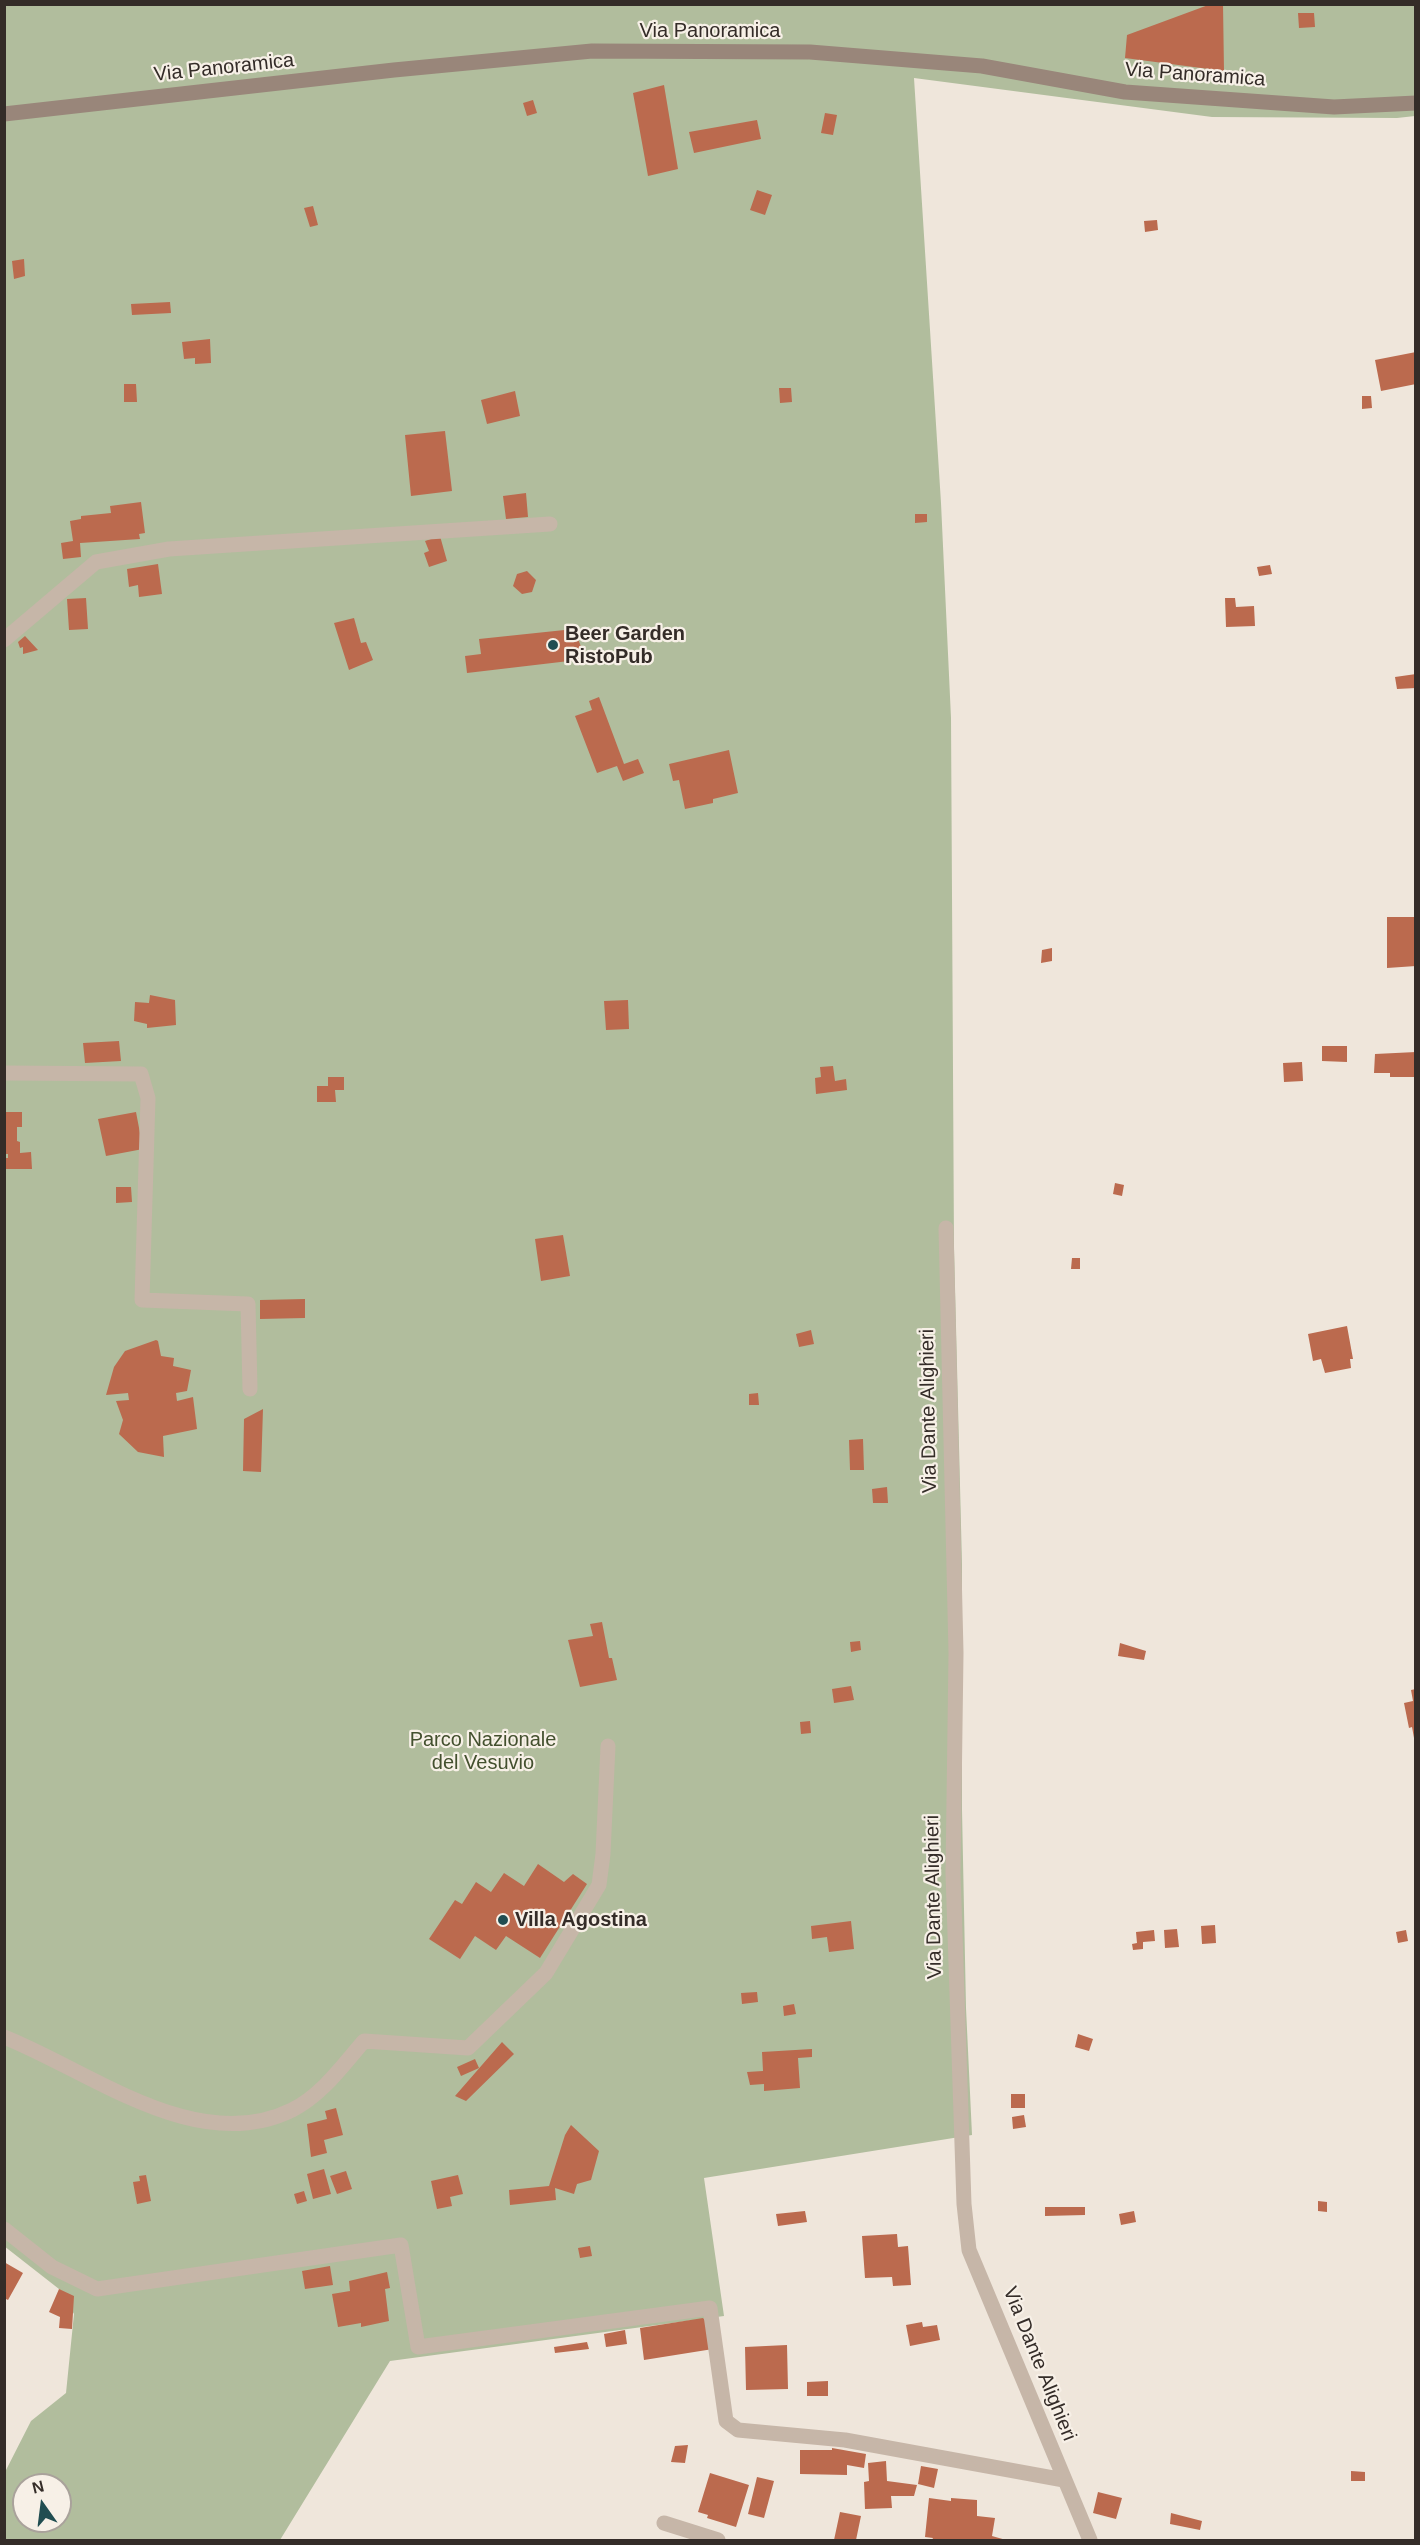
<!DOCTYPE html>
<style>
body{margin:0}
#map{position:relative;width:1420px;height:2545px;overflow:hidden;background:#efe6db;font-family:Helvetica,sans-serif}
canvas{display:block}
.frame{position:absolute;inset:0;border:6px solid #342c28;pointer-events:none}
.north{position:absolute;left:12px;top:2473px;width:60px;height:60px;box-sizing:border-box;background:#f7f0e7;border:2px solid #a9a29b;border-radius:50%;rotate:346deg;font-size:16px;font-weight:700;line-height:24px;text-align:center;color:#342c28}
.north::after{content:'';display:block;margin:auto;width:21px;height:27px;background:#214d51;clip-path:polygon(50% 0,100% 100%,50% 72%,0 100%)}
</style>
<div id="map">
<canvas width="1420" height="2545"></canvas>
<div class="frame"></div>
<div class="north">N</div>
</div>
<script>
const ctx = document.querySelector('canvas').getContext('2d');
ctx.lineJoin = 'round';
function fill(path, color) {
  ctx.fillStyle = color;
  ctx.fill(path, 'evenodd');
}
function stroke(path, color, width, dash) {
  ctx.strokeStyle = color;
  ctx.lineWidth = width;
  ctx.lineCap = dash ? 'butt' : 'round';
  ctx.setLineDash(dash || []);
  ctx.stroke(path);
}
function drawText(font, color, halo, rows, align = 'center') {
  ctx.font = font + ' Helvetica,sans-serif';
  ctx.lineWidth = 4.5;
  ctx.setLineDash([]);
  ctx.textBaseline = 'middle';
  ctx.strokeStyle = halo;
  ctx.fillStyle = color;
  for (const [text, x, y, turn = 0] of rows) {
    ctx.save();
    ctx.translate(x, y);
    ctx.rotate((+turn || 0) * Math.PI / 180);
    ctx.textAlign = isNaN(turn) ? turn : align;
    if (halo) ctx.strokeText(text, 0, 0);
    ctx.fillText(text, 0, 0);
    ctx.restore();
  }
}
fill(new Path2D(`
 M5,5H1415V116L1397,118L1212,117L914,78L941,503L951,718L954,1247L962,1565V1810L966,2008L972,2135L704,2178L724,2316L390,2361L280,2540H5L4,2474L31,2421L66,2393L74,2314L59,2289L4,2246ZM24,2485H60V2521H24Z`), '#b1bd9d');
fill(new Path2D(`
 M1211,4H1223L1224,71L1125,58L1127,35Z
 M1298,13H1314L1315,27L1299,28Z
 M664,85L678,169L648,176L633,93Z
 M533,100L537,113L527,116L523,103Z
 M825,113L837,115L833,135L821,133Z
 M757,120L761,139L694,153L689,132Z
 M757,190L772,195L765,215L750,210Z
 M313,206L318,225L310,227L304,208Z
 M1157,220L1158,230L1145,232L1144,221Z
 M24,259L25,276L14,279L12,261Z
 M170,302L171,313L132,315L131,304Z
 M210,339L211,363L195,364V358L184,359L182,342Z
 M1416,352V384L1381,391L1375,360Z
 M124,384H136L137,402H124Z
 M779,388H791L792,402L780,403Z
 M515,391L520,416L487,424L481,400Z
 M1362,396H1371L1372,408L1362,409Z
 M445,431L452,491L411,496L405,435Z
 M526,493L528,517L506,519L503,496Z
 M141,502L145,533L139,534L140,539L80,543L81,557L63,559L61,543L73,541L70,521L81,519V516L111,513L110,506Z
 M915,514H927V522L915,523Z
 M440,536L447,561L429,567L424,553L429,551L425,541Z
 M158,564L162,594L139,597L138,585L129,587L127,569Z
 M1270,565L1272,574L1259,576L1257,567Z
 M527,571L536,580L532,592L522,594L513,586L517,574Z
 M86,598L88,629L69,630L67,599Z
 M1225,598H1235L1236,607L1254,606L1255,626L1226,627Z
 M354,618L361,643L366,642L373,660L349,670L334,623Z
 M574,629L586,659L467,673L465,656L481,654L479,639Z
 M25,636L38,650L23,654V647L20,648L18,642Z
 M1416,674V688L1397,689L1395,677Z
 M599,697L624,764L638,759L644,773L623,781L617,766L597,773L575,716L592,710L589,701Z
 M729,750L738,793L713,799V803L685,809L679,780L673,781L669,764Z
 M1387,917H1416V966L1387,968Z
 M1052,948V961L1041,963L1042,950Z
 M150,995L175,1000L176,1025L147,1028V1024L134,1021L135,1002L149,1003Z
 M628,1000L629,1029L606,1030L604,1001Z
 M119,1041L121,1061L85,1063L83,1043Z
 M1322,1046H1347V1062L1322,1061Z
 M1416,1052V1077H1390V1073H1374L1375,1054Z
 M1302,1062L1303,1081L1284,1082L1283,1063Z
 M833,1066L835,1081L846,1079L847,1090L816,1094L815,1078L821,1077L820,1067Z
 M328,1077H344V1090H335L336,1102H317V1086H328Z
 M4,1112H22V1127H17V1141L20,1142V1153L31,1152L32,1169H4V1158H8V1154H4Z
 M136,1112L143,1149L106,1156L98,1119Z
 M1115,1183L1124,1185L1122,1196L1113,1194Z
 M116,1187H131L132,1202L116,1203Z
 M563,1235L570,1276L541,1281L535,1239Z
 M1072,1258H1080V1269H1071Z
 M305,1299V1318L260,1319V1300Z
 M1347,1326L1353,1359H1350L1351,1368L1325,1373L1321,1359L1313,1361L1308,1334Z
 M811,1330L814,1344L799,1347L796,1334Z
 M156,1340L158,1341L161,1356L174,1358L173,1366L191,1370L187,1391L176,1393L177,1401L193,1397L197,1429L163,1436L164,1457L138,1452L119,1434L123,1420L116,1401L129,1400L128,1393L106,1395L114,1367L125,1351Z
 M758,1393L759,1405H749V1394Z
 M263,1409L261,1472L243,1471L244,1419Z
 M863,1439L864,1470H850L849,1440Z
 M887,1487L888,1503H873L872,1489Z
 M602,1622L609,1658H612L617,1680L580,1687L568,1640L593,1636L590,1624Z
 M860,1641L861,1650L851,1652L850,1642Z
 M1120,1643L1146,1651L1144,1660L1118,1656Z
 M851,1686L854,1700L834,1703L832,1689Z
 M1416,1689V1738H1414L1412,1727L1409,1728L1404,1703L1413,1701L1411,1690Z
 M810,1721L811,1733L801,1734L800,1722Z
 M538,1864L564,1882L573,1874L587,1884L540,1958L506,1936L496,1950L475,1936L460,1959L429,1939L455,1900L462,1904L476,1882L491,1892L504,1873L524,1886Z
 M851,1921L854,1949L829,1952L827,1937L812,1939L811,1926Z
 M1215,1925L1216,1943L1202,1944L1201,1926Z
 M1177,1929L1179,1947L1165,1948L1164,1930Z
 M1154,1930L1155,1941L1143,1942V1949L1133,1950L1132,1944L1137,1943L1136,1932Z
 M1406,1930L1408,1941L1398,1943L1396,1932Z
 M757,1992L758,2002L742,2004L741,1993Z
 M794,2004L796,2014L784,2016L783,2006Z
 M1078,2034L1093,2039L1089,2051L1075,2047Z
 M502,2042L514,2054L466,2101L455,2096Z
 M812,2049V2057L798,2058L800,2088L764,2091V2084L750,2085L747,2072L763,2071L762,2052Z
 M475,2059L479,2068L461,2076L457,2067Z
 M1011,2094H1025V2108H1011Z
 M336,2108L343,2135L324,2140L327,2153L311,2157L307,2124L327,2119L325,2111Z
 M1024,2115L1026,2127L1013,2129L1012,2117Z
 M571,2125L599,2151L591,2180L577,2184L574,2194L555,2188L556,2200L510,2205L509,2190L549,2186L565,2135Z
 M324,2169L331,2194L313,2199L307,2174Z
 M346,2171L352,2189L337,2194L330,2176Z
 M146,2175L151,2201L137,2204L133,2182L140,2181L139,2176Z
 M458,2175L463,2194L450,2197L452,2206L437,2209L431,2181Z
 M304,2191L307,2201L297,2204L294,2194Z
 M1318,2201L1327,2202V2212L1318,2211Z
 M1045,2207H1085V2215L1045,2216Z
 M805,2211L807,2222L778,2226L776,2214Z
 M1134,2211L1136,2222L1121,2225L1119,2214Z
 M897,2234L898,2247L908,2246L911,2285L893,2286L892,2277L865,2278L862,2236Z
 M590,2246L592,2256L580,2258L578,2248Z
 M4,2262L23,2273L8,2300L4,2298Z
 M330,2266L333,2285L305,2289L302,2271Z
 M387,2272L390,2288L385,2289L389,2321L361,2327V2323L338,2327L332,2294L350,2291L349,2281Z
 M59,2289L74,2296L72,2329L59,2328L60,2317L49,2312Z
 M703,2318L709,2324L713,2349L644,2360L640,2328Z
 M922,2322L923,2327L937,2325L940,2340L910,2346L906,2325Z
 M625,2330L627,2344L606,2347L604,2334Z
 M587,2342L589,2349L555,2353L554,2347Z
 M787,2345L788,2389L746,2390L745,2347Z
 M828,2381V2396H807V2382Z
 M688,2445L685,2463L671,2462L675,2446Z
 M832,2448L866,2454L864,2468L847,2465V2475L800,2474V2450H832Z
 M886,2461L887,2481L917,2485L914,2496H891L892,2508L865,2509L864,2482L869,2481L868,2463Z
 M921,2466L938,2469L934,2488L918,2484Z
 M1351,2471L1365,2472V2481H1351Z
 M710,2473L749,2485L736,2527L707,2518L708,2515L698,2512Z
 M757,2477L774,2481L764,2518L748,2514Z
 M1098,2492L1122,2498L1116,2519L1093,2513Z
 M929,2498L951,2501V2498L977,2500V2516L995,2518L992,2536L1006,2540H932L933,2538L925,2537Z
 M840,2512L861,2516L856,2540H834Z
 M1171,2513L1202,2521L1200,2530L1170,2524Z`), '#bb6a4e');
stroke(new Path2D(`
 M4,640L96,562L169,549L550,524
 M4,1073L141,1074L148,1098L142,1300L248,1304L250,1389
 M946,1228L956,1653L953,1873L964,2204L969,2250L1090,2540
 M4,2037C90,2071 197,2157 292,2110C322,2095 343,2065 364,2041L468,2048L546,1973L599,1885L603,1854L608,1746
 M4,2229L52,2267L97,2289L401,2245L418,2347L710,2308L726,2421L738,2430L845,2440L1064,2480
 M664,2523L718,2540`), '#c6b6a8', 15);
stroke(new Path2D(`
 M4,114L394,70L592,51L810,52L982,66L1125,92L1334,107L1416,103`), '#99867a', 15);
for (const [x, y, r, color] of [
 [553,645,6,"#214d51"],
 [503,1920,6,"#214d51"]
]) {
  const dot = new Path2D();
  dot.arc(x, y, r, 0, 2 * Math.PI);
  ctx.fillStyle = color;
  ctx.fill(dot);
  stroke(dot, '#f7f0e7', 2);
}
drawText('20px', '#342c28', '#f7f0e7', [
 ["Via Panoramica",710,31],
 ["Via Panoramica",224,68,-6],
 ["Via Panoramica",1195,75,4],
 ["Via Dante Alighieri",929,1411,-91],
 ["Via Dante Alighieri",934,1897,-91],
 ["Via Dante Alighieri",1039,2364,68]
]);
drawText('bold 20px', '#342c28', '#f7f0e7', [
 ["Beer Garden",565,634],
 ["RistoPub",565,657],
 ["Villa Agostina",515,1920]
], 'left');
drawText('20px', '#43502e', '#f7f0e7', [
 ["Parco Nazionale",483,1740],
 ["del Vesuvio",483,1763]
]);
</script>
